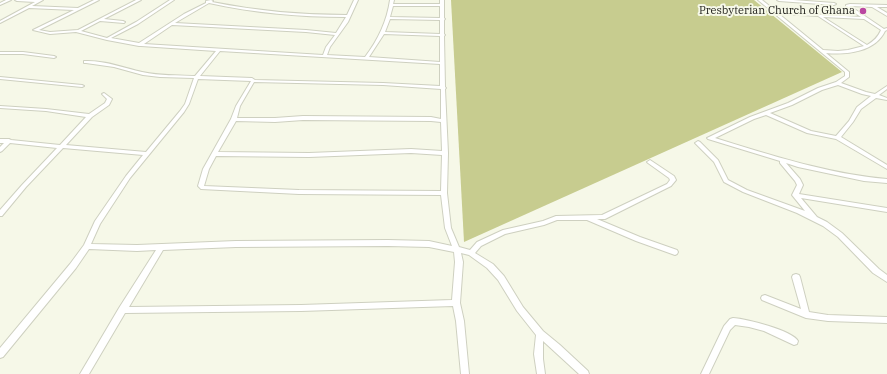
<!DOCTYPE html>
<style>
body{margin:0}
canvas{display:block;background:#f6f8e8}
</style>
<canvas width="887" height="374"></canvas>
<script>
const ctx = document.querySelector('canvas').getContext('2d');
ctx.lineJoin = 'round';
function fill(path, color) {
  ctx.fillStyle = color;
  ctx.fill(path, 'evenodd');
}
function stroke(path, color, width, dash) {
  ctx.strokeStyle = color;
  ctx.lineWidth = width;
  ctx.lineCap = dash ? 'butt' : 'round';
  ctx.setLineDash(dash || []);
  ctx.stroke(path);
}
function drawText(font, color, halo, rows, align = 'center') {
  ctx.font = font + ' "IBM Plex Serif",serif';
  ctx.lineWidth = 4;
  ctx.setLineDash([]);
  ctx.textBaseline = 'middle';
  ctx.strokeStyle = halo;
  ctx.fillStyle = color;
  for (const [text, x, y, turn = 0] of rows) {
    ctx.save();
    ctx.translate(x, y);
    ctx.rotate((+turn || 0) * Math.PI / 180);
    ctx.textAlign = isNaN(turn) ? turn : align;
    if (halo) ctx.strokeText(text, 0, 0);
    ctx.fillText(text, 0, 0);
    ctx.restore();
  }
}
fill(new Path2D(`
 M451,0H754L842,72L464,242Z`), '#c7cc8f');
const minor = new Path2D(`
 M6,0H11L0,5V3Z
 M15,0H43L32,6L78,8L94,0H99L39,30L50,32L78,30L136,0H141L104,19L123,21L125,22L124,23L100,21L81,31L107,38L136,22L170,0H174L138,24L111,38L139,43L184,14L206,3V1L211,0L213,1L212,2C257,11 302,15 347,15L354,0H358L348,22L330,47L327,55L365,57C378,40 387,21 390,0H394L393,4H440V0H444V18L445,19L444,20V34L445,35L444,36L445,87L446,88L445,89L448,153L447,193L451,228L459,247L470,250L477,242L503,230L543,221L556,216L602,215L667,184L670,180L669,178L648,163L647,162L650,160L674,176L676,180L671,186L605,219H597L640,237L677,250L678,252L677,254L675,255L636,241L587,220H557L544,225L505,234L481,246L475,253L493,264L504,276L523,307L543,331L560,345L588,371L589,374H579L543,341V359L545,374H537L534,354L536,335L517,311L498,280L487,268L469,255L461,253L463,262L460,303L464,321L469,374H461L456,321L453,306L301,311L125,313L89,374H80L119,308L156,250L137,251L89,249L76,268L3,357L0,358V348L70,264L84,245L95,221L126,176L143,155L63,148L26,187L2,216H0V210L22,185L57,148L10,143L2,151L0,152V147L4,143H0V139H9L11,140L60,145L86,117L46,111L0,108V106L46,109L89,114L105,103L107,99L102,94L104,93L112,99L109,105L92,117L66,145L146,152L180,111L185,104L194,78L160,77L143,75L114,67L86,63H84V61C104,60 124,68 142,72C160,76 178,75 195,76L216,51L141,46H139L107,40L76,32L50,34L33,30L74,10L29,8L0,23V21L35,2L17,1ZM209,3C254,13 300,17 346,17L336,33L306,30L175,23ZM393,6H440V18L390,17ZM390,19L440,20V34L385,32ZM172,25L306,32L335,35L326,47L323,55L144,44ZM384,34L440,36V62L369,57ZM220,51L440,64V86L383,83L255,80L252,78L200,76ZM198,79L251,81L236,106L231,119L203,169L198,186L201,189L299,194L441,195L445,228L452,246L429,241L388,240L236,241L137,245L91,244L100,224L130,178L184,112L189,104ZM254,82L383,85L441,89V119L431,117L303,116L275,118H237L240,106ZM303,120L431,121L441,122L442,151L411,149L309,153L218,152L236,121L275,122ZM411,153L442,155L441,191L299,190L204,186L209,169L216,156L309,157ZM388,246L429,247L454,252L455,262L452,300L301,305L129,307L163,250L236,247Z
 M758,0H762L777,12L861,17L846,7V5L850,4L887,5V7H877L887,13V16L872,7L850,6L884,29L887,28V30L885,31C875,52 847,55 826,53L849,72V77L841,83L866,92L875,94L887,86V89L879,95L887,98V100L876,98L861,109L853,122L841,137L887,165V169L836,139L807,133L766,115L754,119L715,138C771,155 828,174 887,179V183L864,181L798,167L786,163L800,179L803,185L799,194L887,208V212L801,198L817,217L827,222L842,233L879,269L887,275V282L873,273L838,237L823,226L797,213L743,192L724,182L714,162L695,143L698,141L700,142L718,160L728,180L747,190L805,211L792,195L797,185L795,181L780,163V161L708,139L707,138L750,117L788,103L818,88L836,82L845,76V72ZM779,14L818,16L864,46L848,50L838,51L823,50ZM823,17L864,19L881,30C878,37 874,41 867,45ZM838,85L862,94L871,96L857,107L849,121L836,136L811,131L770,113L792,105L822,90Z
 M777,0H793L834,3L836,4L834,5L779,1Z
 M0,52H23L54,56L56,57L54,58L23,54H0Z
 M0,77L82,85L84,86L82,87L0,79Z
 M796,274L799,275L800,277L809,312L828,315L887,317V323L828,321L806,318L762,300L761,298L762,296L765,295L801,309L792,277L793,275Z
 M733,318C746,319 792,330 798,341L797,344L794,345L764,331L749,327L735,325L730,330L709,374H701L724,326L730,319Z`);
stroke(minor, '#ced0c0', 2);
fill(minor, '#fff');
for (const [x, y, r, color] of [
 [863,11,4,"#ba47a1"]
]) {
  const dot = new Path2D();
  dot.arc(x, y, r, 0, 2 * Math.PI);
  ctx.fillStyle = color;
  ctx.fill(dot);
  stroke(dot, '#f6f8e8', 1.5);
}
drawText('11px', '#22221d', '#f6f8e8', [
 ["Presbyterian Church of Ghana",855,11]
], 'right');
</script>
